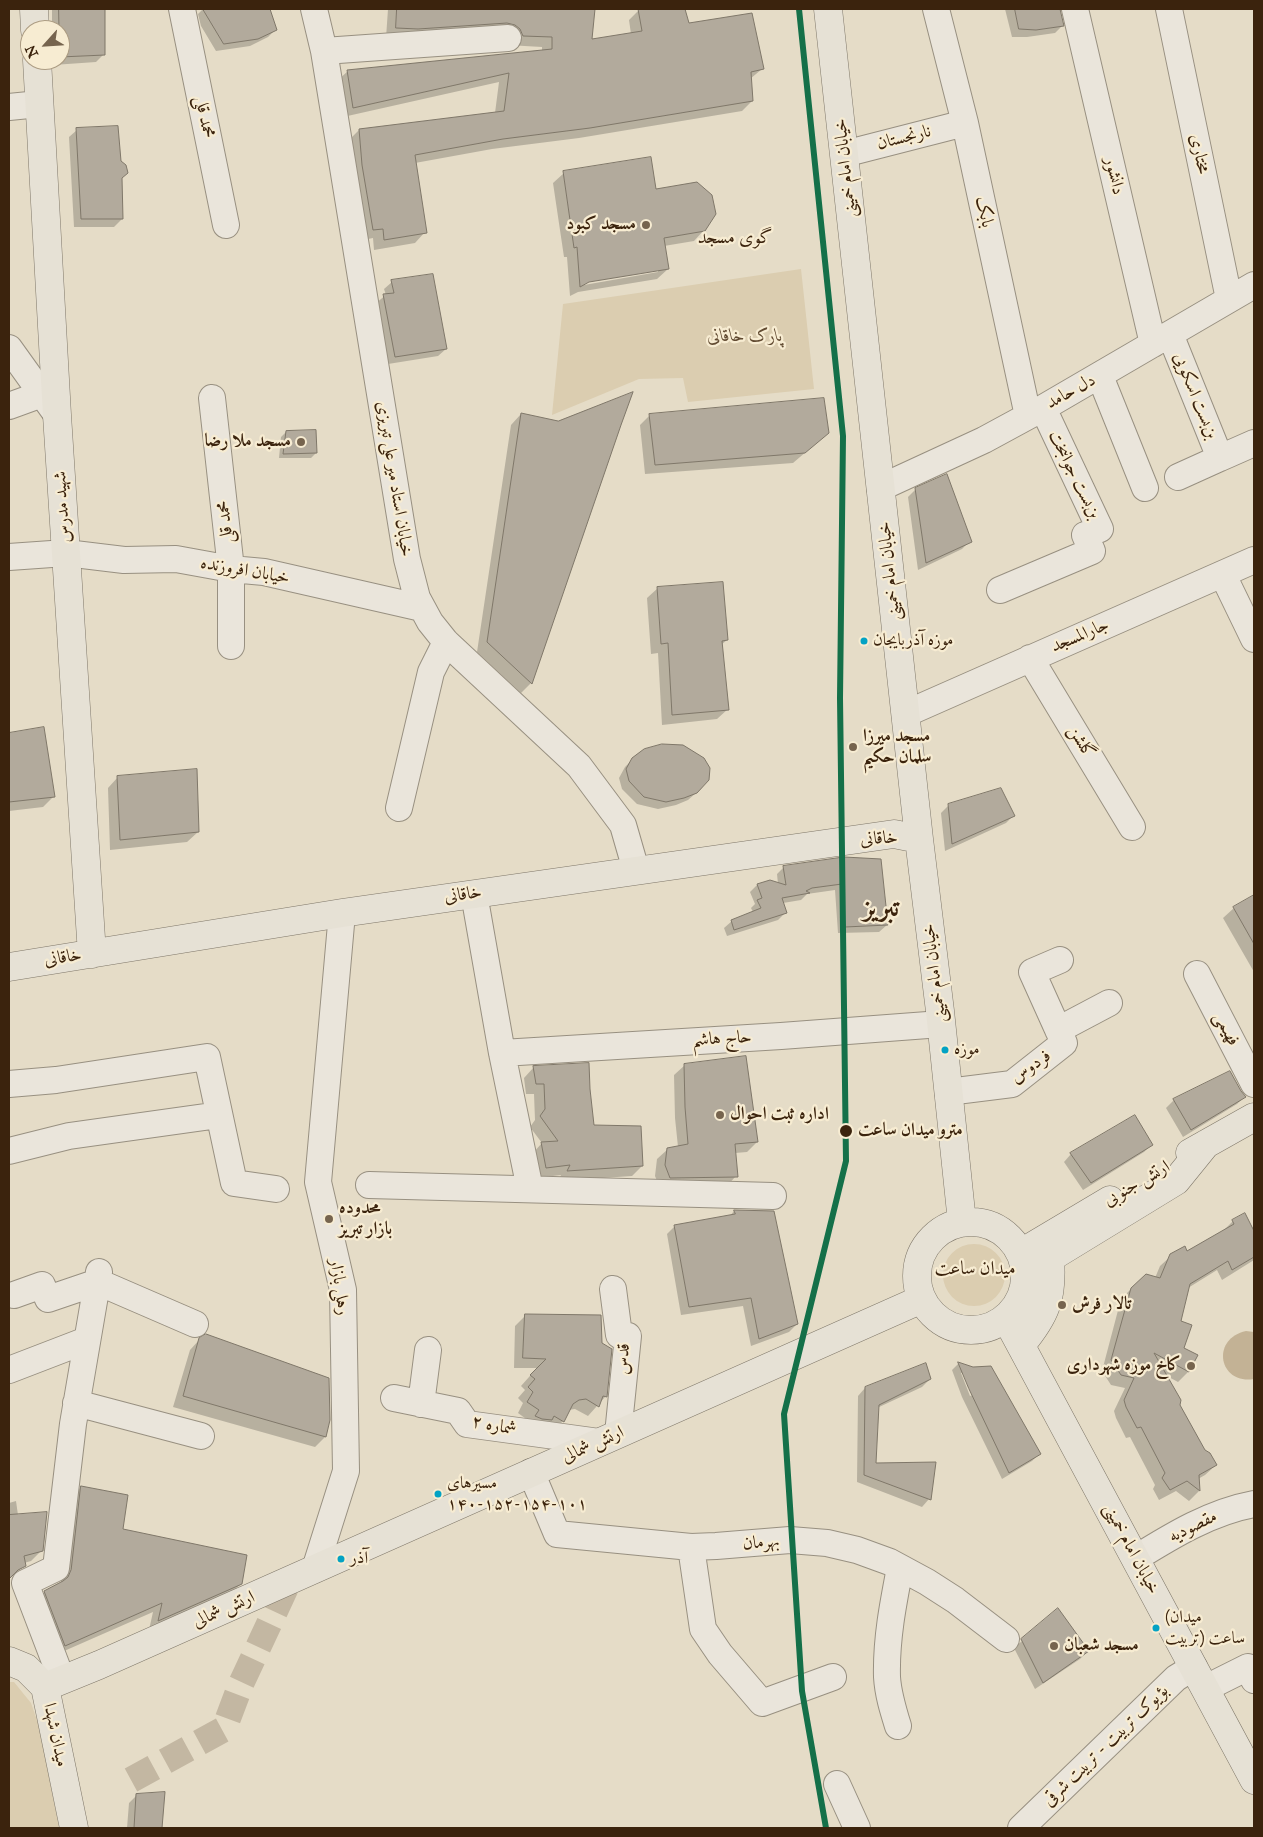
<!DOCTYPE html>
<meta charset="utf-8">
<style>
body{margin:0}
#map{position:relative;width:1263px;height:1837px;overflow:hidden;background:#e5dcc7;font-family:"IM FELL Great Primer",serif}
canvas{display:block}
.frame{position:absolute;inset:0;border:10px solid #3b230d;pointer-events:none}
.north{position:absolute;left:20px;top:20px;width:50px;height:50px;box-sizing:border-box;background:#f7ecd2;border:1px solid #ac9c83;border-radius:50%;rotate:244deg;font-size:14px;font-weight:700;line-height:20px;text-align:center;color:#3b230d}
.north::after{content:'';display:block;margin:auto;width:18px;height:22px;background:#76644e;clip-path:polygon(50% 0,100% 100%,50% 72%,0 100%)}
</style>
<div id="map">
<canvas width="1263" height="1837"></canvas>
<div class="frame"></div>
<div class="north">N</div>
</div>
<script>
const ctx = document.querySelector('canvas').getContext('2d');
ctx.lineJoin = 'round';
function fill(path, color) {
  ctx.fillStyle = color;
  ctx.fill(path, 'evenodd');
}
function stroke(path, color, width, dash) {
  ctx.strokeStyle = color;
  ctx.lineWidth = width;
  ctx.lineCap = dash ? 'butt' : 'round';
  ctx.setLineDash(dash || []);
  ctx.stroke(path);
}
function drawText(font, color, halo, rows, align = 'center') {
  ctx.font = font + ' "IM FELL Great Primer",Amiri,serif';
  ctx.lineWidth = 4.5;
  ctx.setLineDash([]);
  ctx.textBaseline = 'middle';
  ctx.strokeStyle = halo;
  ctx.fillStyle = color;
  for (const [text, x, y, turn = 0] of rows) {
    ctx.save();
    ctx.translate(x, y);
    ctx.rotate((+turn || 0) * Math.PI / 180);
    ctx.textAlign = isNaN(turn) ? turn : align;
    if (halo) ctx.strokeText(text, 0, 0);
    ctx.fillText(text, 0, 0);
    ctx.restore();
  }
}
fill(new Path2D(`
 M801,269L814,389L688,402L683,378L639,379L552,415L563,304Z
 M943 1275a31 31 0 1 1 62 0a31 31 0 1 1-62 0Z
 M9,1682H14L31,1703L40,1729L59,1828H9Z`), '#dbcdb0');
fill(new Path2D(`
 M1246,1331L1254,1332V1379C1219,1385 1210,1339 1246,1331Z`), '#c3b295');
fill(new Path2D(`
 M52,9H103L104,54L96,62L53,65V60H60V30H52Z
 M203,9H268L275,30L268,37L250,46L216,51L201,26L198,14Z
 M388,9H594L591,41L631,34L629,20L639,10L688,24L762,69L750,79L752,101L742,111L579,138L492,149L415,163L425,232L415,243L374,250L373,238L363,240L349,140L359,130L495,113L499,82L343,117L337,81L348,71L542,51V47L386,38Z
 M1005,9H1057L1062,26L1055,33L1027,37H1012Z
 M77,130L121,179L122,219L114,227H74L69,137Z
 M564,173L655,190L704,230L694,241L664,246L668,269L657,279L578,292L570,296L567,257H564L553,183ZM658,270V272L584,285L583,282Z
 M392,282L446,349L438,356L388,364L376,303L386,295L384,289Z
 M631,394L531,683L521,693L477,652L511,425L521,414L558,422Z
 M650,415L828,433L793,463L645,474L640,425Z
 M286,432L316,453L311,458H279L281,437Z
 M916,489L970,541L962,549L918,570L908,497Z
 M658,588L727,640L721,645L728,709L717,719L662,725L658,653L651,654L647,598Z
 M43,729L53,797L43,807L9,811V735Z
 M633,759L697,792L688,800L676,805L658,809L637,804L622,789L619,778L625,767Z
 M118,777L198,832L187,842L110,850L108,788Z
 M949,805L1014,815L1006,823L945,851L941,813Z
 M844,858L887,925L879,932L838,933L835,890L807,894L801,900L783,903L785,913L778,920L727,936L724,928L732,921L753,912L751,908L755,904L750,892L757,885L770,881L778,884L777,874L784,867Z
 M1254,896V972L1223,918L1234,908Z
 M685,1065L757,1142L747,1152L735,1153L736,1176L726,1187L660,1188L655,1176L657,1159L668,1149L678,1147L675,1118L674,1075Z
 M534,1067L593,1127L642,1166L632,1176L558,1181L561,1175L536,1178L532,1154L542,1143L530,1127L535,1120L534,1094H526L524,1078Z
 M1230,1073L1244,1097L1237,1104L1183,1137L1166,1108L1174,1100Z
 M1151,1145L1144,1152L1083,1190L1064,1162L1071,1154Z
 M734,1211L797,1324L789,1332L751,1346L743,1306L681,1315L667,1234L675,1226L730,1216Z
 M1244,1215L1254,1234V1260L1222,1280L1217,1270L1188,1288L1179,1322L1182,1349L1196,1356L1188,1372L1178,1382L1165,1375L1179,1405L1204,1450L1216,1465L1205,1475L1198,1479L1199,1491L1189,1501L1176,1491L1159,1500L1153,1489L1155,1485L1130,1437L1126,1438L1116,1418L1114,1411L1125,1388L1111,1385L1102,1371L1121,1299L1132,1288L1155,1278L1160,1266L1171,1256L1186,1252L1222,1232L1233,1221Z
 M525,1316L605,1397L588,1416L575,1409L568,1410L563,1421L553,1432L529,1421L518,1413L523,1403L518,1398L525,1390L521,1386L537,1368H514L515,1326Z
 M200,1339L329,1420L325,1437L315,1447L173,1407L190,1350Z
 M959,1363L1039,1454L1032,1461L1002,1479L962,1397L952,1370ZM961,1373H964L973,1395L970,1396Z
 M930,1379L922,1387L877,1408L875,1464L929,1499L922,1507L857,1482L858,1396L865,1388Z
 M81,1487L122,1530L241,1584L230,1594L149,1630L153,1612L55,1655L34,1602L45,1592L60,1584L61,1582L71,1497Z
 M16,1501L18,1515L42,1550L31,1561L24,1563L25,1565L9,1579V1503Z
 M1058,1610L1088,1651L1080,1659L1035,1689L1014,1648Z
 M163,1793L161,1828H127L129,1803L136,1796Z`), '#0003');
const building = new Path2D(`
 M59,9H105V55L60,57Z
 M203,9H270L277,30L258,39L224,44Z
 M397,9H595L592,39L642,31L638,9H685L689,23L752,13L764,69L751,72L753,101L590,128L503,139L415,155L427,233L384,240L383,229L373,230L362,165L359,129L504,111L509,73L353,108L347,70L552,49V37L523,36L520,29L515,25L507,23L418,29L396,28Z
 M1015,9H1060L1064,26L1036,30L1019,29Z
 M118,126L121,161L126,165L128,173L122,178L123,219H81L76,128Z
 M651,157L656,189L697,182L712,195L716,214L705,231L664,238L669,269L589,282L580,287L577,247L574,248L563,171Z
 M433,274L447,349L395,357L383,294L394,293L391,280Z
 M633,392L621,425L532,684L487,642L521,413L558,421Z
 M824,398L829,433L805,453L655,465L649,414Z
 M316,430L317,453L283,454L286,431Z
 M947,474L972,542L926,563L915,488Z
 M723,582L728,640L722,641L729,710L672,715L668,643L661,644L657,587Z
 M44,727L55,797L9,802V733Z
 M662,744L683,745L704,758L710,768L709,780L697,793L684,798L666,802L644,797L629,781L626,769L632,758L644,749Z
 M197,769L199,832L120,840L117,776Z
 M1001,788L1015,816L952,844L948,804Z
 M844,857L881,859L888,925L845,927L842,884L812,888L806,891L810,893L782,898L787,913L734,930L731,920L761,908L757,900L762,898L757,884L770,880L786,885L783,866Z
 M1254,895V944L1233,907Z
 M746,1056L758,1142L735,1144L738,1177L670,1178L665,1165L667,1148L688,1144L685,1107L684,1064Z
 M589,1063L590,1089L594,1125L641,1126L643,1166L567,1171L570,1165L546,1168L541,1142L558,1141L540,1116L545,1109L544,1084H536L533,1066Z
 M1230,1071L1241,1091L1246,1097L1191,1130L1173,1099Z
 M1135,1115L1153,1145L1091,1183L1070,1153Z
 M734,1210L774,1211L798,1324L759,1339L751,1298L689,1307L674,1225L735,1214Z
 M1245,1213L1254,1231V1257L1232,1270L1228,1261L1190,1284L1181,1321L1192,1325L1184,1348L1198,1355L1189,1372L1154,1353L1181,1400L1180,1405L1205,1450L1210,1453L1217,1465L1199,1475L1200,1491L1187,1481L1170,1490L1162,1478L1165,1473L1141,1427L1137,1428L1126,1407L1124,1400L1134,1378L1121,1375L1111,1360L1131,1288L1146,1274L1160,1278L1170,1254L1185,1246L1187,1251L1234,1224L1232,1220Z
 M525,1314L601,1315L602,1343L612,1349L607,1397L603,1396L599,1407L586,1399L579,1400L573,1404L564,1422L554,1416L552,1420L542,1419L535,1416L539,1410L527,1402L533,1392L528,1387L535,1379L530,1375L546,1359L523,1358Z
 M206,1334L329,1378L330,1420L326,1437L183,1396L199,1338Z
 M958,1362L973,1367L991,1366L1041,1454L1009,1473L969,1389Z
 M926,1363L931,1379L879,1405L876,1463L936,1462L931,1500L864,1475L865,1387Z
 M81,1486L128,1495L123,1529L247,1555L242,1584L158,1621L162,1603L65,1646L44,1591L63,1581L68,1577L71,1570Z
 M47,1512L43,1551L24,1556L26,1566L18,1570L9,1579V1515Z
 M1058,1608L1089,1651L1043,1683L1021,1639Z
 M165,1792L162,1828H134L136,1794Z`);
fill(building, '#b2aa9c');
stroke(building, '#7f7769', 1);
stroke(new Path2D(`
 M131,1780L224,1729L241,1684L289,1581`), '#c3b7a2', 26, [26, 13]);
const minor = new Path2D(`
 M182,9L226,225
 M314,9L324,51L407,559L417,598L430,622L446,642L579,766L623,825L636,870
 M936,9L965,123L1028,416
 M1075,9L1153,344
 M1169,9L1229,299
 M324,51L508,38
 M9,107L39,104
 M844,154L965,123
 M1170,334L1220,458L1178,477
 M9,348L57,415
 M1100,376L1145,488
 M212,398L231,569V646
 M9,406L42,394
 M1220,458L1254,443
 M880,488L984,440L1043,408L1254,285
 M9,557L66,553L124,560L176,559L231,569L264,572L422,608
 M1223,575L1254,639
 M1000,590L1092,551L1085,535L1100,529L1043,408
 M1030,658L1132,827
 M905,714L1254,560
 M399,808L431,672L446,642
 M474,894L502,1053L530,1189
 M1197,974L1254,1084
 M1058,1030L1109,1003
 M502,1053L781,1036L941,1024
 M9,1084L56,1080L207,1057L234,1183L276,1189
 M948,1092L1012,1084L1064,1043L1032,972L1060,960
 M9,1151L69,1136L219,1115
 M369,1185L773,1196
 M613,1289L619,1335L628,1336L618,1434
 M14,1295L42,1285L48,1299L98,1282L195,1324
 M9,1370L87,1340
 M394,1398L458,1411L467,1424L599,1442
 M76,1403L201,1436
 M421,1404L428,1350
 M531,1472L557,1534L691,1547L716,1546L790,1540L827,1543L857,1550L890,1562L927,1582L955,1600L1006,1639
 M691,1547L703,1629L720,1654L762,1703L833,1677
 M1136,1558C1173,1535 1211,1512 1254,1504
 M315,1569L346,1471L343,1290L318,1182L342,913
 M62,1680L25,1583L56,1568L73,1424L99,1272
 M1206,1688L1248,1667L1254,1680
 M898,1726C893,1710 888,1694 887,1677C886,1640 893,1604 900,1568
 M837,1784L857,1828
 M1021,1828L1176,1678L1194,1667`);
const major = new Path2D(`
 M34,9L35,30
 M828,9L919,839L940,1011L962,1222
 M37,60L57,415L92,954
 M9,967L342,913L894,834L919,839
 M1190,1153L1254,1117
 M917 1276a54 54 0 1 1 108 0a54 54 0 1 1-108 0Z
 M1021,1253L1110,1200
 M1006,1318L1254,1780
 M1021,1345C1046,1315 1053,1298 1050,1258L1176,1181L1206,1144
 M9,1661L26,1668L45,1687L74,1828
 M45,1687L99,1665L922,1299`);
stroke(minor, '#989081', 28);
stroke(major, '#7f7769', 29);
stroke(minor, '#eae5db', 26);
stroke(major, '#e6e1d5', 28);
stroke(new Path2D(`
 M799,9L843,436L840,698L846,1161L784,1414L802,1691L826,1828`), '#147049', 6);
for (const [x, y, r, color] of [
 [646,225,5,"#76644e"],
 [301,442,5,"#76644e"],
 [864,641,4.5,"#03a2c4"],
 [853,747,5,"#76644e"],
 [945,1050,4.5,"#03a2c4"],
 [720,1115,5,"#76644e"],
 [846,1131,7,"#3b230d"],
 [329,1219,5,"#76644e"],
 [1062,1305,5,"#76644e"],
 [1191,1366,5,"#76644e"],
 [438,1494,4.5,"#03a2c4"],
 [341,1559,4.5,"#03a2c4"],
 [1156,1628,4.5,"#03a2c4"],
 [1054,1646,5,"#76644e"]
]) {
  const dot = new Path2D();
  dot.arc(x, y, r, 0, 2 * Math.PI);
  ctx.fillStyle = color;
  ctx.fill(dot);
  stroke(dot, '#f7ecd2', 2);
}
drawText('17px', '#3b230d', '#f7ecd2', [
 ["موزه آذربایجان",873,641],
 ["موزه",954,1050],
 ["مسیرهای",447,1484],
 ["۱۴۰-۱۵۲-۱۵۴-۱۰۱",447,1505],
 ["آذر",350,1559],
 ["(میدان",1165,1618],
 ["ساعت (تربیت",1165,1639]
], 'left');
drawText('18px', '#3b230d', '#f7ecd2', [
 ["محمد قلی",204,117,78],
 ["نارنجستان",904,138,-14],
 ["مختاری",1199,154,78],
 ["خیابان امام خمینی",846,168,-96],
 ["دانشور",1114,176,77],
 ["بابک",984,212,78],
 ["دل حامد",1071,392,-29],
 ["بن‌بست اسکویی",1195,396,68],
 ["بن‌بست جوانبخت",1074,475,64],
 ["خیابان استاد میر علی تبریزی",394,479,81],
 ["شهید مدرس",63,507,-94],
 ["محمد قلی",226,522,-96],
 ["خیابان افروزنده",245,571,10],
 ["خیابان امام خمینی",890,571,-96],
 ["جارالمسجد",1080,636,-23],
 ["گلشن",1081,742,59],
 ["خاقانی",879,839,-4],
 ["خاقانی",463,895,-8],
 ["خاقانی",63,958,-9],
 ["خیابان امام خمینی",935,973,-97],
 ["فهیمی",1226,1029,62],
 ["حاج هاشم",722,1039,-3],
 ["فردوس",1031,1067,-35],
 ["ارتش جنوبی",1137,1184,-30],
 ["رهلی بازار",339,1287,82],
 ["قدس",624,1359,-88],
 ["شماره ۲",494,1426,11],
 ["ارتش شمالی",593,1445,-24],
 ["مقصودیه",1193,1527,-26],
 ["بهرمان",761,1543,-5],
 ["خیابان امام خمینی",1131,1549,62],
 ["ارتش شمالی",224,1610,-24],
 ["میدان شهدا",55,1735,78],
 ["بؤیوک تربیت - تربیت شرقی",1106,1746,-44]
]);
drawText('bold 18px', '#3b230d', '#f7ecd2', [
 ["مسجد کبود",636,225,"right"],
 ["مسجد ملا رضا",291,442,"right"],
 ["مسجد میرزا",863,737],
 ["سلمان حکیم",863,758],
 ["اداره ثبت احوال",730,1115],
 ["محدوده",339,1209],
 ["بازار تبریز",339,1230],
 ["تالار فرش",1072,1305],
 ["کاخ موزه شهرداری",1181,1366,"right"],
 ["مسجد شعبان",1064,1646]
], 'left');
drawText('italic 18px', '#614a31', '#f7ecd2', [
 ["پارک خاقانی",745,337]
]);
drawText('bold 18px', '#3b230d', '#f7ecd2', [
 ["مترو میدان ساعت",858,1131]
], 'left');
drawText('19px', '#3b230d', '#f7ecd2', [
 ["گوی مسجد",735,238],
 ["میدان ساعت",975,1269]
]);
drawText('bold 28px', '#3b230d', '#f7ecd2', [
 ["تبریز",881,909]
]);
</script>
